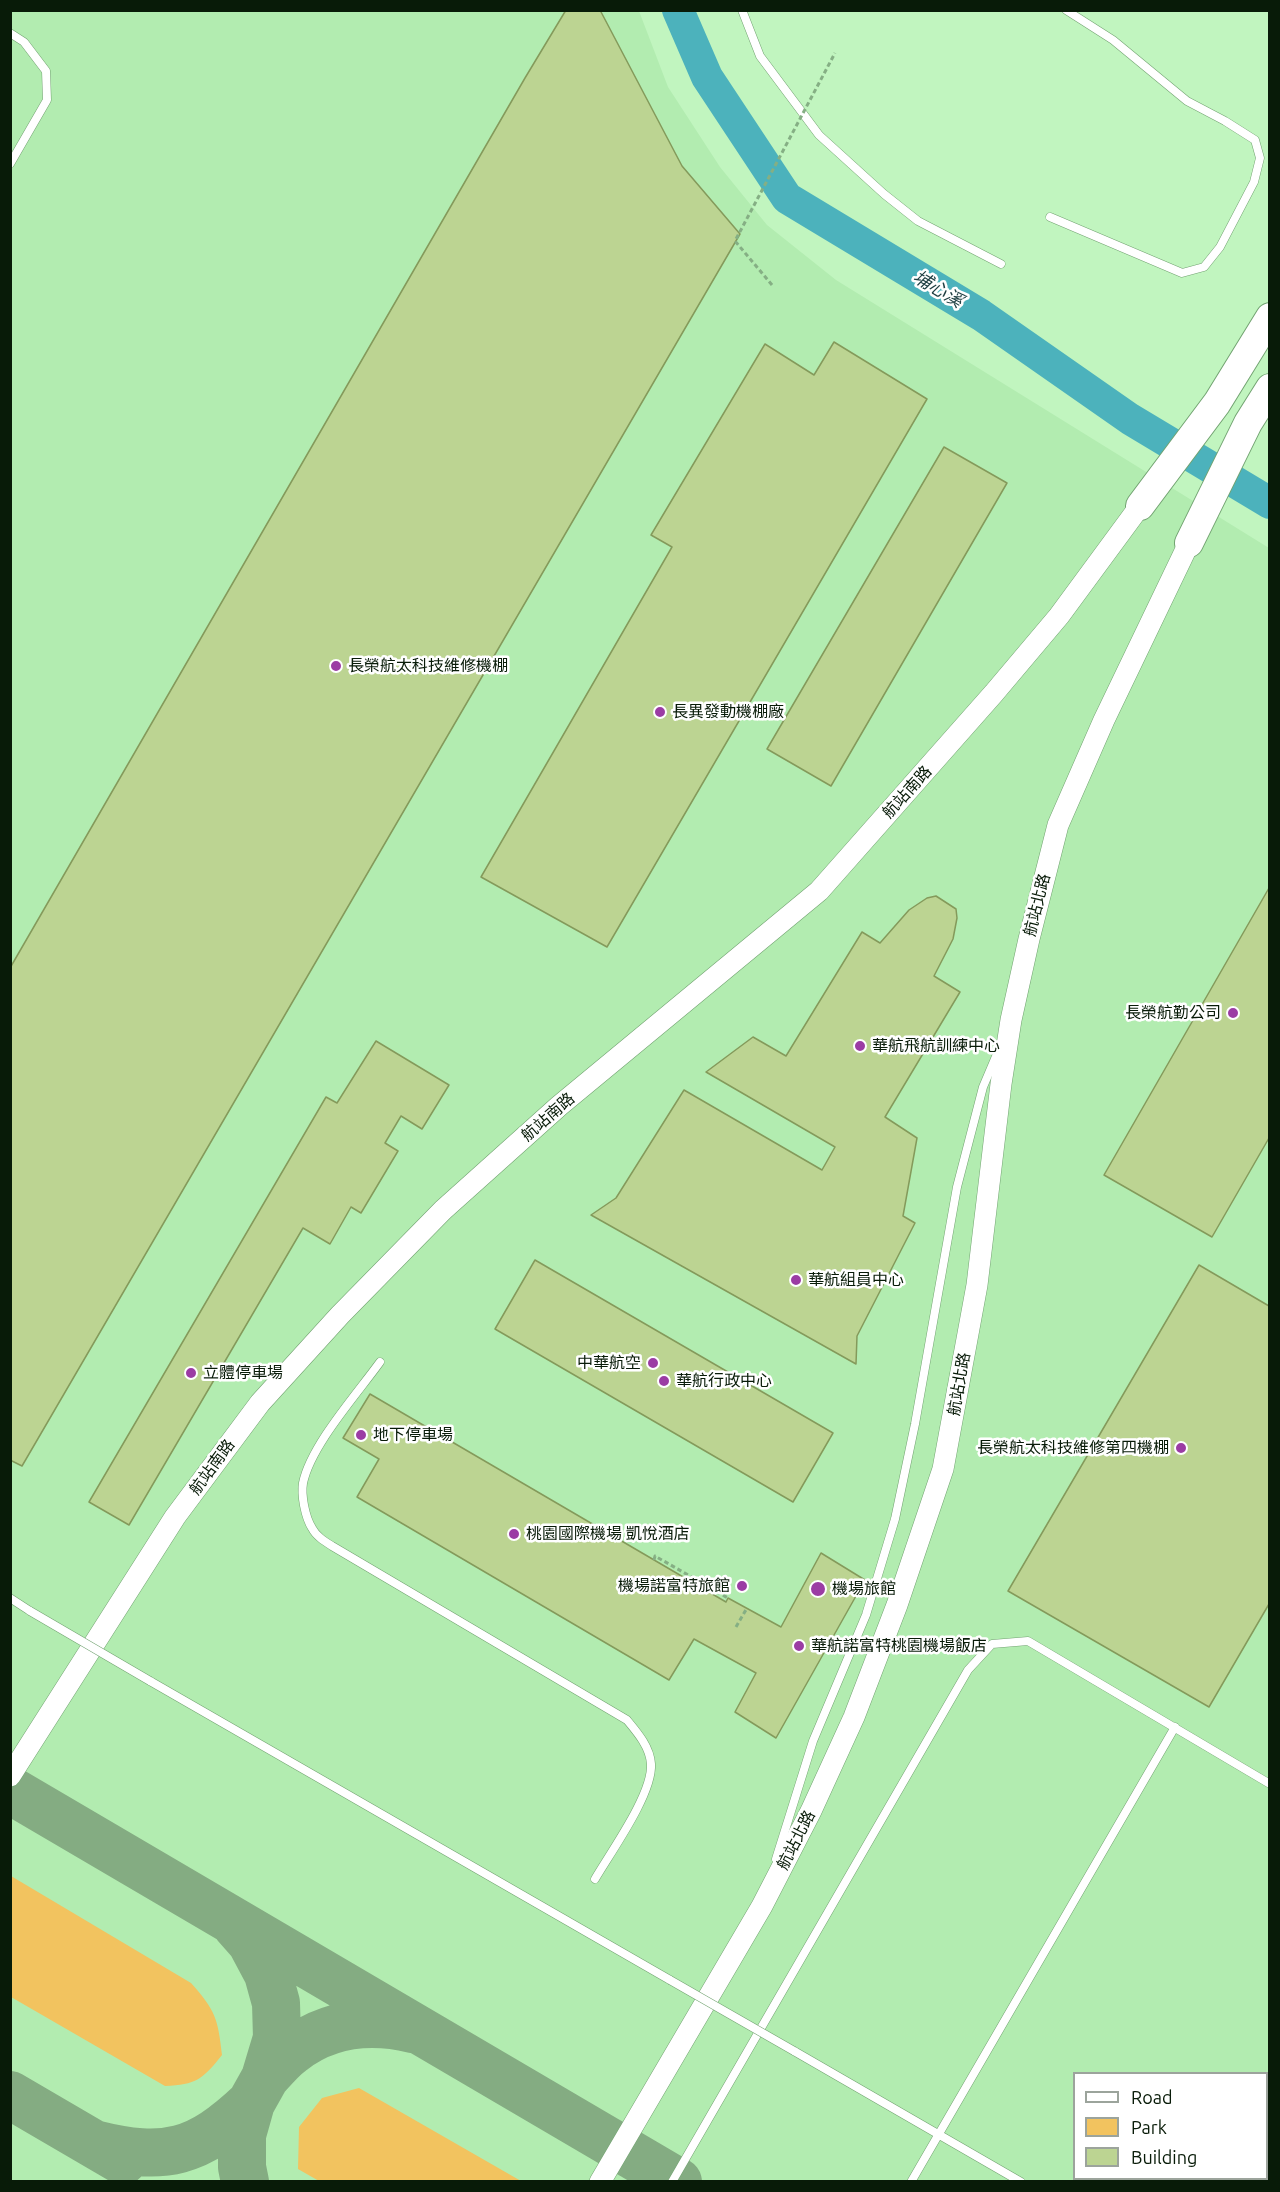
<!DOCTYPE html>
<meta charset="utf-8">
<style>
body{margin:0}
#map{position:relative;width:1280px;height:2192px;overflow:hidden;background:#c1f5bf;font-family:Ubuntu,sans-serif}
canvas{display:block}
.frame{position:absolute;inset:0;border:12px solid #081b08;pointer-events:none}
.legend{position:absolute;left:1073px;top:2072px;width:195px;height:108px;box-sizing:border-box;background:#fff;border:2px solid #9ca49c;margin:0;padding:8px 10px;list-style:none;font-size:18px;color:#081b08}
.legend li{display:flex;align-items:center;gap:12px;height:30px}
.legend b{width:30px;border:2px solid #9ca49c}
</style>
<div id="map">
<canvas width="1280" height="2192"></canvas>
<div class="frame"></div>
<ul class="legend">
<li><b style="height:8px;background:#fff"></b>Road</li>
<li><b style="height:16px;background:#f2c35f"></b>Park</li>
<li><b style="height:16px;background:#bcd492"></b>Building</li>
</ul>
</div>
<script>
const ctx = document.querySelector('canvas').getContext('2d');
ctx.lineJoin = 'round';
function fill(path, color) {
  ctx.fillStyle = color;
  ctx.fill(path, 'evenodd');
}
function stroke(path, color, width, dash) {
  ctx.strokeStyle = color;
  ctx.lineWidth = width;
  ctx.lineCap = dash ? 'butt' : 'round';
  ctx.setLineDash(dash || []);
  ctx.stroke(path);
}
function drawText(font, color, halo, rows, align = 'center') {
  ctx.font = font + ' Ubuntu,"Noto Sans TC",sans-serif';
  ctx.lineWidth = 5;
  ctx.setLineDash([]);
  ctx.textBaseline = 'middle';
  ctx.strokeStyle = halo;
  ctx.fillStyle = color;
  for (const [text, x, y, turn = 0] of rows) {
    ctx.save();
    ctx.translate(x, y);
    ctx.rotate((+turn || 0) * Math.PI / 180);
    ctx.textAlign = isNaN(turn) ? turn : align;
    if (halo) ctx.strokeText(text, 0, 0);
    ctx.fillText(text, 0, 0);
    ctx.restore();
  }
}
fill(new Path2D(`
 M11,11H639L668,87L720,167L767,225L836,280L1269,548V2181L11,2182ZM1074,2074H1266V2178H1074Z`), '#b2ecb0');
fill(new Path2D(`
 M11,1876L191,1983C215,2010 218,2018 222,2055C203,2079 196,2085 165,2086L11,1997Z
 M359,2088L521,2181H319L298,2169L299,2127L322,2098Z`), '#f2c35f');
stroke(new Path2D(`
 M678,10L707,77L787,198L981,315L1130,419L1270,503`), '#4cb2bc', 32);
stroke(new Path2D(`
 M10,1790L678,2182
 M236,1925L251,1942L268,1974L276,2003L277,2038L265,2078L251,2103L242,2135V2167L245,2182
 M265,2078C273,2069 282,2058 292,2051C328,2023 370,2019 413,2029
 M10,2095L123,2161
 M94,2144C166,2162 198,2153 251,2103`), '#84ac82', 48);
const building = new Path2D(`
 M566,10H600L682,166L740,234L22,1466L10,1460V968L525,78Z
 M834,342L927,399L607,947L481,877L672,547L651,535L765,344L814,375Z
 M944,447L1007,483L831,786L767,749Z
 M1269,888V1138L1212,1237L1104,1175Z
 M936,896L956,909L957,918L953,939L934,976L960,992L885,1117L917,1138L903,1216L915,1223L857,1336L856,1364L591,1215L616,1198L684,1090L822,1170L835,1147L706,1072L753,1037L786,1056L862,932L880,943L909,910L927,898Z
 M376,1041L449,1085L422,1129L401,1116L385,1143L398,1151L361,1213L351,1207L330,1244L303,1228L129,1525L89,1502L326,1097L337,1103Z
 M535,1260L833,1433L793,1502L495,1329Z
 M1199,1265L1269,1306V1604L1209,1707L1008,1591Z
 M370,1394L726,1602L728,1598L781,1627L821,1553L865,1580L776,1738L735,1712L756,1673L694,1639L669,1680L357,1497L379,1459L343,1438Z`);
fill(building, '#bcd492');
stroke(building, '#849a5b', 1.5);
const lane = new Path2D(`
 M742,10L760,56L819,135L884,194L918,221L1001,264
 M10,33L24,42L46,71L47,100L10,164
 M1050,217L1182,273L1204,267L1220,247L1254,182L1260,158L1255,140L1225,121L1187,101L1113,40L1066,10
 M380,1362C357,1394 311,1445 303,1483C301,1495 305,1517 312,1528C316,1536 324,1541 332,1546L627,1720C637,1732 650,1747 651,1764C653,1794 610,1853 595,1879
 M10,1598L30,1611
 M150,1681L670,1980
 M776,1859L813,1741L866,1615L895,1519L915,1424L957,1187L983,1087L997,1054
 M794,2051L1021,2182
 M672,2182L968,1670L992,1644L1028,1641L1270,1784
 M911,2182L1175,1727`);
const secondary = new Path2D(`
 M10,1776L175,1517L260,1403L340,1315L443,1210L559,1106L819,891L994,693L1059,616L1140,506
 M600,2182L762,1906L811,1811L854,1717L897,1605L943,1469L977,1285L1001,1084L1011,1020L1029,939L1058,825L1104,720L1189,543`);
const highway = new Path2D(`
 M1140,506L1217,403L1270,317
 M1189,543L1248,423L1270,388`);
stroke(lane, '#72a371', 9);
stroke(secondary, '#72a371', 22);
stroke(highway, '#72a371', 30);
stroke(new Path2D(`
 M654,1560L655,1556L728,1598
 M736,1627L747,1608`), '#85af84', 3, [4.5, 3]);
stroke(lane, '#fff', 8);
stroke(secondary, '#fff', 21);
stroke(highway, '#fff', 28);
const laneBridge = new Path2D(`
 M30,1611L150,1681
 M670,1980L794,2051`);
stroke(laneBridge, '#72a371', 9, []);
stroke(new Path2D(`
 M772,285L735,241L835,53`), '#85af84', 3, [4.5, 3]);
stroke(laneBridge, '#fff', 8);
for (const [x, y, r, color] of [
 [336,666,6,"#9b3ca4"],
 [660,712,6,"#9b3ca4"],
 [1233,1013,6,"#9b3ca4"],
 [860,1046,6,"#9b3ca4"],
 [796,1280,6,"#9b3ca4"],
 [653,1363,6,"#9b3ca4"],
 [191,1373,6,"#9b3ca4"],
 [664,1381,6,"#9b3ca4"],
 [361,1435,6,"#9b3ca4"],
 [1181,1448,6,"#9b3ca4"],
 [514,1534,6,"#9b3ca4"],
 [742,1586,6,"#9b3ca4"],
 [818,1589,8,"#9b3ca4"],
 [799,1646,6,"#9b3ca4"]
]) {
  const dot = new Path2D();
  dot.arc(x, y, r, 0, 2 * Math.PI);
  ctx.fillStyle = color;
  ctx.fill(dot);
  stroke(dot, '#fff', 2);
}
drawText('16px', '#081b08', '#fff', [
 ["長榮航太科技維修機棚",348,666],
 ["長異發動機棚廠",672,712],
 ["長榮航勤公司",1221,1013,"right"],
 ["華航飛航訓練中心",872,1046],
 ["華航組員中心",808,1280],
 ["中華航空",641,1363,"right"],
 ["立體停車場",203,1373],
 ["華航行政中心",676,1381],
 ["地下停車場",373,1435],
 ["長榮航太科技維修第四機棚",1169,1448,"right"],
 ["桃園國際機場 凱悅酒店",526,1534],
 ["機場諾富特旅館",730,1586,"right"],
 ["機場旅館",832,1589],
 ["華航諾富特桃園機場飯店",811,1646]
], 'left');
drawText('16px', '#081b08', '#fff', [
 ["航站南路",907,792,-48],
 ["航站北路",1037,905,-76],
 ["航站南路",548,1117,-41],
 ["航站北路",959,1384,-80],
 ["航站南路",212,1467,-54],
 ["航站北路",796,1840,-63]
]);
drawText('italic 18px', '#214144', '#fff', [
 ["埔心溪",938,289,31]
]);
</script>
